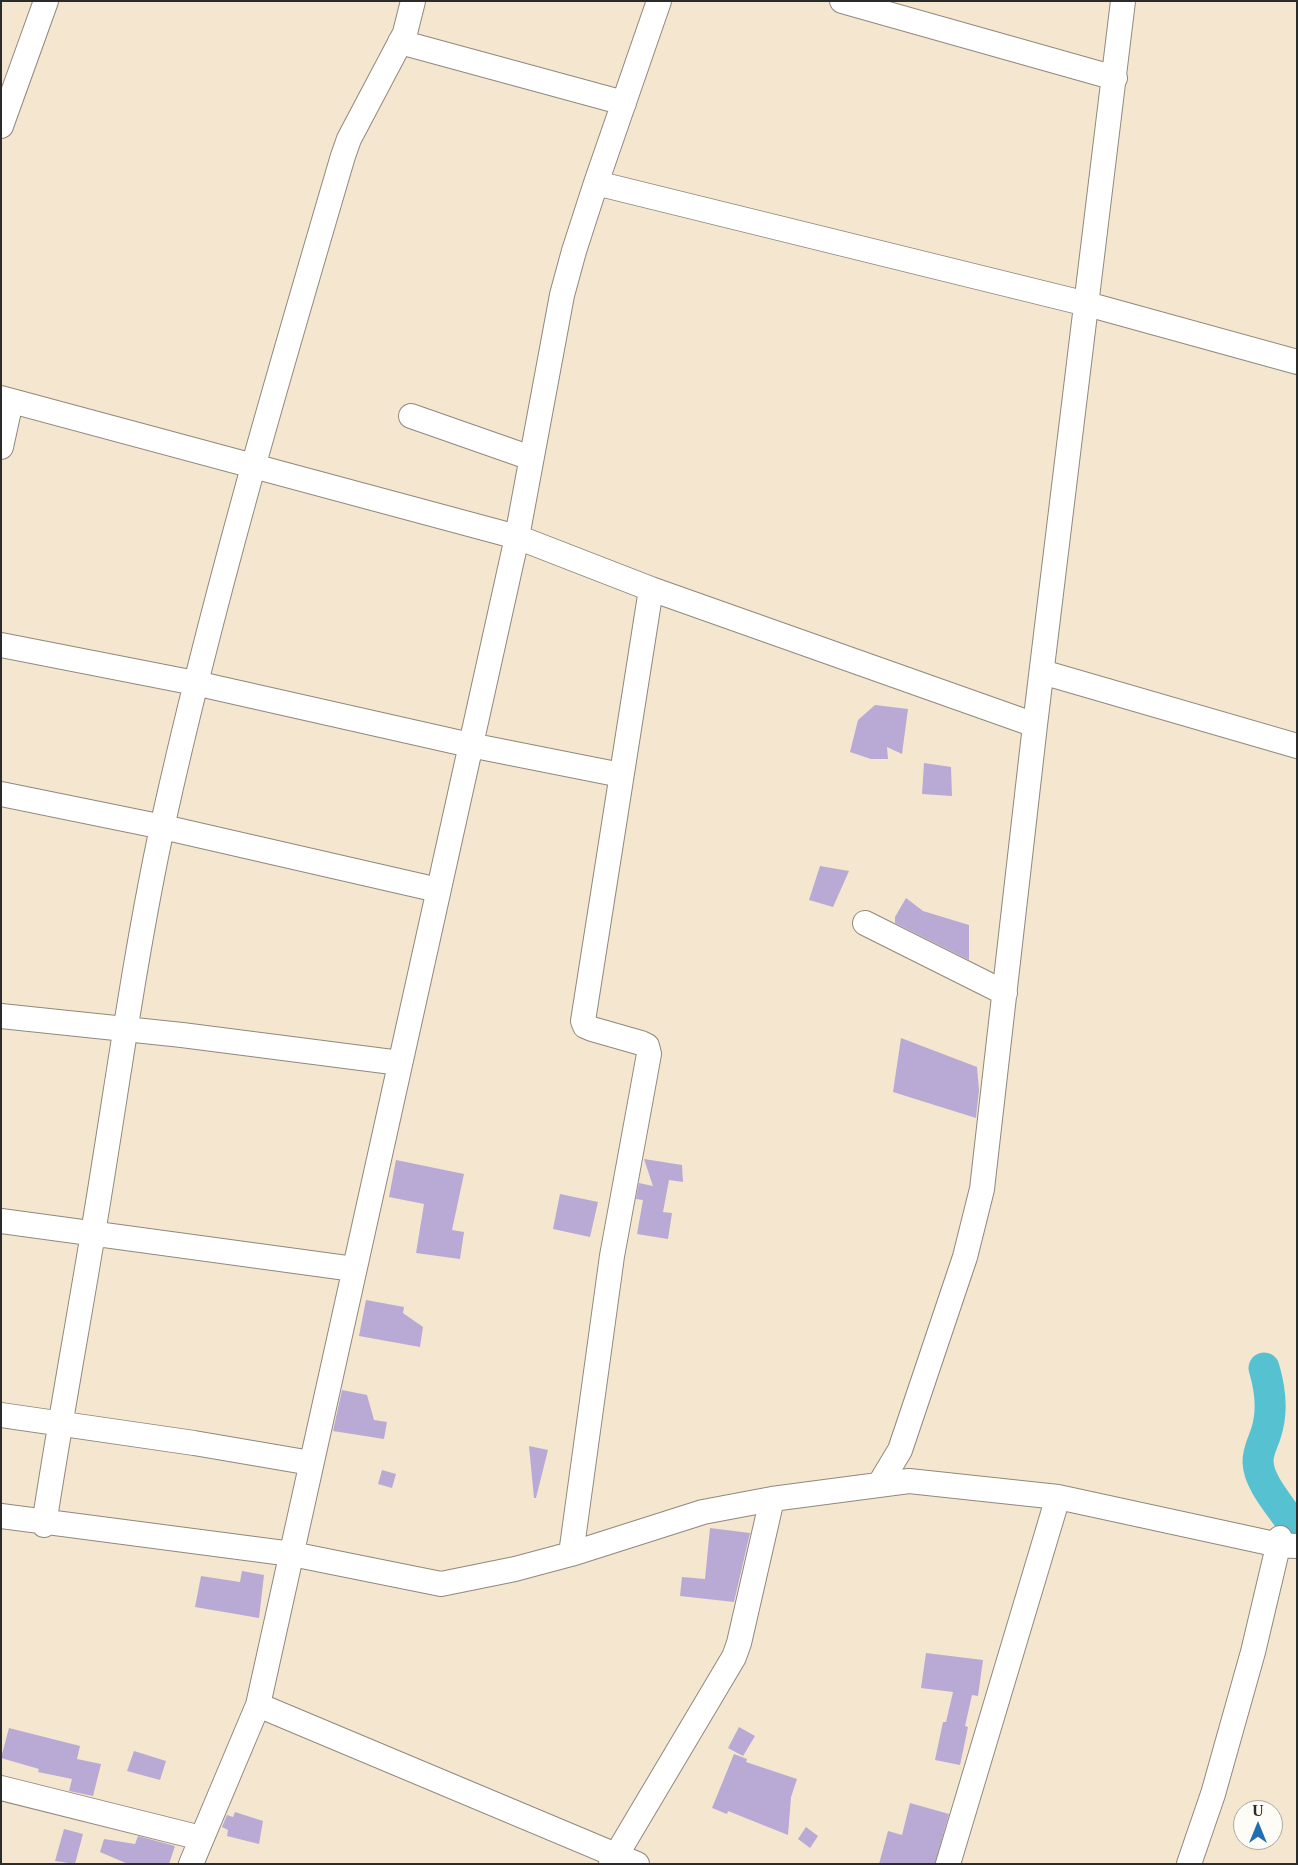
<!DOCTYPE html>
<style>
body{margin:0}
#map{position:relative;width:1298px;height:1865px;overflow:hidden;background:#f5e6d0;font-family:"Libre Caslon Text",serif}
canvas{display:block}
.frame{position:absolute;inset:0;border:2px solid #2b2b2b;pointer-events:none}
.north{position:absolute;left:1233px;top:1800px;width:50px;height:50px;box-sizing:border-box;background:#fdfcf7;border:1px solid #a9a8a5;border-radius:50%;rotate:0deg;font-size:14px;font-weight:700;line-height:20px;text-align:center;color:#2b2b2b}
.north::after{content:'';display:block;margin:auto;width:18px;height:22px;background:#1f6fb2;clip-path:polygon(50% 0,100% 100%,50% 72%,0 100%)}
</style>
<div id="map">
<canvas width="1298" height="1865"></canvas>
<div class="frame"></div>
<div class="north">U</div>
</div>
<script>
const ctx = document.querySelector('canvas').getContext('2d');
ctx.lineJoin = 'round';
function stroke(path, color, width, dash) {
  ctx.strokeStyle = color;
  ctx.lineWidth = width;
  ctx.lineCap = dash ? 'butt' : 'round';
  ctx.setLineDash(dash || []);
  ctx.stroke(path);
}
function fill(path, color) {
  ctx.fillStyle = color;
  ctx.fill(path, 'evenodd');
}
stroke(new Path2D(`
 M1264,1368C1270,1388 1273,1412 1266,1433C1263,1443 1258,1450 1258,1462C1259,1486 1286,1511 1297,1532`), '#56c1d0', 31);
fill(new Path2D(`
 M875,705L908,709L902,754L887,747L888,759H871L850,752L858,720Z
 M924,763L951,767L952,796L922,794Z
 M820,866L849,871L833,907L809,900Z
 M906,898L923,911L969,925V960L895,923V917Z
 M901,1038L977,1067L979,1090L976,1118L893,1092Z
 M644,1159L682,1165L683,1182L669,1180L663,1212L672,1213L668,1239L637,1234L643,1200L636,1199L639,1183L653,1186Z
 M396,1160L464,1174L452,1230L464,1232L460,1259L416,1253L424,1204L389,1197Z
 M560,1194L598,1202L590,1237L553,1229Z
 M366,1300L404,1307L403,1313L423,1327L420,1347L359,1336Z
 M342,1390L367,1395L374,1420L387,1422L384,1439L333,1431Z
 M529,1446L548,1450L536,1498H534Z
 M382,1470L396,1474L392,1488L378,1484Z
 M710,1528L750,1533L734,1602L680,1596L682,1577L705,1579Z
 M242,1571L264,1575L259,1618L195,1607L201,1576L240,1582Z
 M926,1653L983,1660L978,1696L972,1695L965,1726L968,1727L960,1765L935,1760L943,1722H946L953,1692L921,1688Z
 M739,1727L755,1736L743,1756L728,1748Z
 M9,1728L80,1746L77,1759L101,1764L93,1796L69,1791L72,1779L38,1772L39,1769L1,1758Z
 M134,1751L166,1761L160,1780L127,1771Z
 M734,1754L747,1759L746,1762L797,1779L791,1797L788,1835L728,1811L727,1814L712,1808Z
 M910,1803L949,1814L935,1864H879L888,1831L902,1835Z
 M235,1812L263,1821L259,1844L227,1836L228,1830L222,1827L224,1822L227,1815L233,1817Z
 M806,1827L818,1836L810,1848L798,1839Z
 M64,1829L83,1834L75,1864L55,1861Z
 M138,1836L175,1846L169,1864H128L100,1852L104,1839L135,1844Z`), '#b8aad4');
const minor = new Path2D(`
 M842,1L1115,78
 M400,42L624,103
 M1,126L46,1
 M596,183L1087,304L1297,362
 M1,398L517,537L651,589L1035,725
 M411,416L531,458
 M1,447L11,401
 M1,645L195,683L470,745L621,775
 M1042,672L1297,746
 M1,794L163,827L438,890
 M865,923L1005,993
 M1,1016L182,1035L400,1063
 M1,1221L354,1269
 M1,1415L194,1443L311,1463
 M879,1485L900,1450L965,1257L982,1189L1035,725L1123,1
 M1,1516L292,1554L441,1584L515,1569L571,1554L703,1512L772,1499L909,1481L1058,1497L1279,1545L1297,1546
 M44,1525C59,1427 77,1330 93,1233C116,1096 134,958 163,823C213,597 278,377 343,156L349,139L405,33L413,1
 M571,1554L612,1256L649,1054L647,1046L641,1043L592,1029L585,1026L583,1021L651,589
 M258,1705L637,1864
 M1,1788L201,1838
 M191,1864L258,1705L517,537L562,295L574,251L596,183L659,1
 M611,1864L734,1657L739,1643L772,1499
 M948,1864L1058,1497
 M1189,1864L1213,1794L1253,1652L1280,1538`);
stroke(minor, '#90887e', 26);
stroke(minor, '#fff', 24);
</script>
